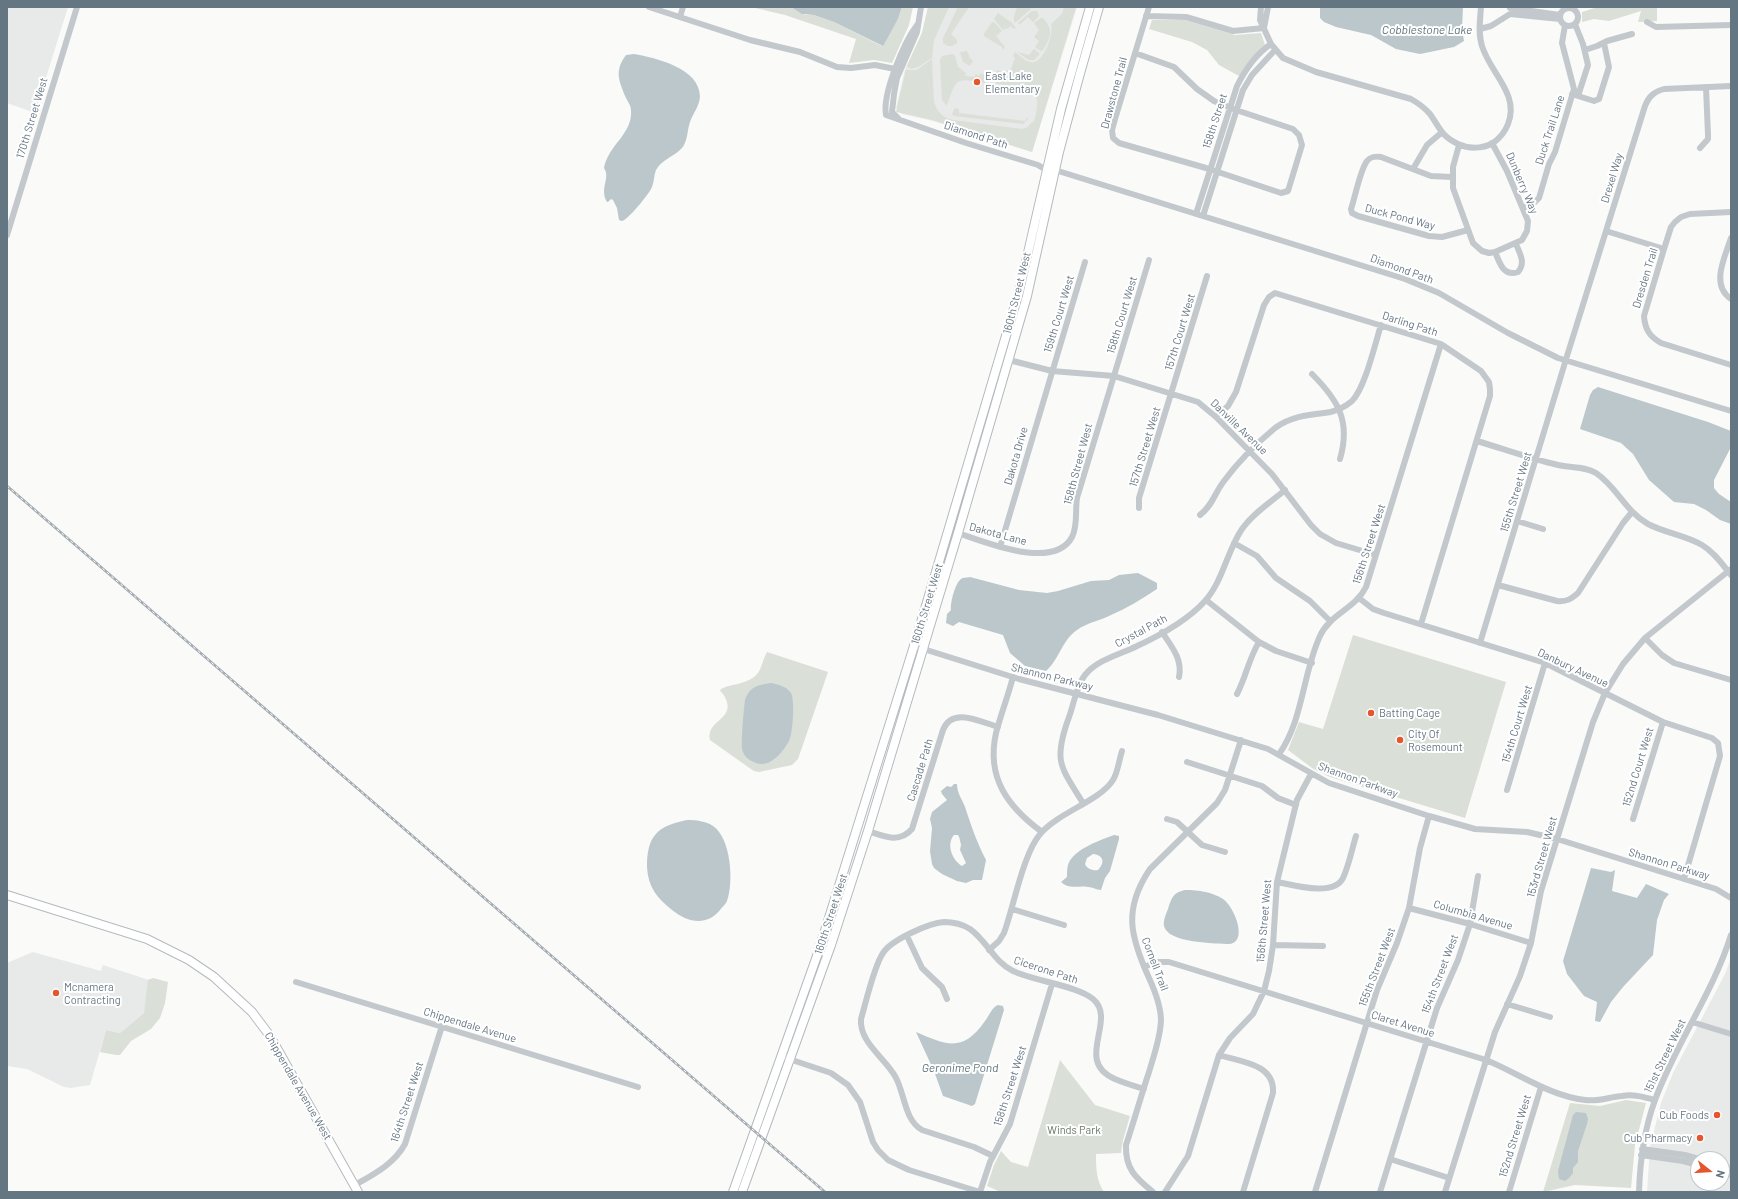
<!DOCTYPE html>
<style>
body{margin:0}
#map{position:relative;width:1738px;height:1199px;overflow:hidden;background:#fafaf8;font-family:Barlow,sans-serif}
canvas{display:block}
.frame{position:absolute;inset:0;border:8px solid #657683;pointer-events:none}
.north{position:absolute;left:1690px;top:1151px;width:40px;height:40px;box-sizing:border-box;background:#fff;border:1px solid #c1c8cd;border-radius:50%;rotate:107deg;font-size:11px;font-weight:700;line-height:16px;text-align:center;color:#657683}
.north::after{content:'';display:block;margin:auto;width:14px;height:18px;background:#e4572e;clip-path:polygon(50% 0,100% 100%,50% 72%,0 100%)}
</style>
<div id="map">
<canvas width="1738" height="1199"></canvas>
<div class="frame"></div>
<div class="north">N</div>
</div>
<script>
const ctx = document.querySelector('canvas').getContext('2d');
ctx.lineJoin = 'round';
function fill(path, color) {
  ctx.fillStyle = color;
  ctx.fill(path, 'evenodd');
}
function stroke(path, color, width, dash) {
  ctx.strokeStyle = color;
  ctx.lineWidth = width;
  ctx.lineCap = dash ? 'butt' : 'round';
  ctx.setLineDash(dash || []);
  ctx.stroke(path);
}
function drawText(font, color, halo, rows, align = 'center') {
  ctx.font = font + ' Barlow,sans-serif';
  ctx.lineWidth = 4;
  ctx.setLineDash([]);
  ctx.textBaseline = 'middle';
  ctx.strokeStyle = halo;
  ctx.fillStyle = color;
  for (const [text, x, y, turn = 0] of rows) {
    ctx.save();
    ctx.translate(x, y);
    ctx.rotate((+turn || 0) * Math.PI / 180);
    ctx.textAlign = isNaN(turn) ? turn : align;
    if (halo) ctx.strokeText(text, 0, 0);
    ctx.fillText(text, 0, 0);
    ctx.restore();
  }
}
fill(new Path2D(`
 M7,7H68L35,113L7,103Z
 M928,7H1077L1032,152L933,121L902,114L896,108L905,69L922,33Z
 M33,952L101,971L103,965L149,980L144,1013L120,1033L106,1030L90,1085L71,1088L64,1087L27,1069L7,1066V963Z
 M1731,958V1192H1647L1650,1147L1661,1103L1673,1073L1725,974ZM1698,1159H1722V1183H1698Z`), '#e8e9e9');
fill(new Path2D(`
 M751,7H791L805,15H814L834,22L882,46L898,19L902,7H913L909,25L892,63L874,60L849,63L856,39L785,15Z
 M928,7H949L934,40L932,58L918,67L911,69L907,66L922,33Z
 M958,7H969L951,34L957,40V43L952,46H948L943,43V38Z
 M1017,7H1029L1031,9L1016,22H1014V17Z
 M1064,7H1076L1032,152L929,119L896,112L906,70H917L932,59L934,102C937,112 943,118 953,120L1022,129L1028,127L1032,122H1034C1046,84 1025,88 997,84L995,82L996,72L997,70L1005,73L1006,70L1010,72L1015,58L1013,56L1015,52C1020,56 1028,64 1034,62C1045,60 1054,33 1051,24L1062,14Z
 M1598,7H1657V21L1638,22L1641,11L1609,21L1594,19L1582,22V12Z
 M1032,11H1037L1039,16L1033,22L1028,17L1019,25L1018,23Z
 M998,13L1012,23L1016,28L1014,29L1010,26L1008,29L1006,28L1003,30L994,19Z
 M1041,18H1043C1054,30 1051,37 1043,50L1041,51L1035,47L1039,41L1034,37L1039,30L1034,23Z
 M1152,20H1185L1235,35L1261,33L1265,45L1239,76L1219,65L1207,50L1192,42L1149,29Z
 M992,22H994L1002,31L996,36L1005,47L1003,50L1002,47L984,36V34Z
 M1034,49L1040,54L1034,60H1029L1017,52L1029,55Z
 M967,51L970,58L973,61L970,66L963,62L960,52Z
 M953,54L955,56L958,67L966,73L965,76L974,77L976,74L979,76L981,73L987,77V81L985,83C955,78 957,77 947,105H946L942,100L940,60L942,56Z
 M955,108L959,109V113L1025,121L1027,117L1028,119L1023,124L954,116L952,114Z
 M1353,635L1506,682L1465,818L1330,777L1312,768L1288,750L1299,722L1323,729Z
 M767,652L828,672L798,759L792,765L759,772L754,771L748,767L710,740C706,721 732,720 727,702C725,697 724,694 720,691L721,689C733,683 748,685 758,673C762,667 763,659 767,652Z
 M153,978L168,982L165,1003L160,1018L151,1029L131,1041L120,1055H116L100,1052L106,1030L120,1033L144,1013L148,980Z
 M1060,1060L1095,1105L1130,1116L1123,1140L1121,1153L1096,1154C1096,1168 1096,1180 1104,1192H1001L987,1186L994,1165L1001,1151L1011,1162L1028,1167Z
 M1626,1100L1646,1103L1635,1145L1631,1188L1575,1185L1543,1192L1570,1103L1600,1106Z`), '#dadfd7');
fill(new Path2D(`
 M791,7H902L898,19L883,46L834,22L814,15L802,14Z
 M1320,7H1463L1462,29L1464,41L1454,47L1420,54L1396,49L1371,35L1336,27L1324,22L1320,18Z
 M634,54C656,58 700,68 700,97C699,107 693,113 690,122C687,130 688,141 682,148C675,156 661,160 656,170C654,175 654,182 652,187C649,194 628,220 622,221L619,220L617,208L613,200L611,199L608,202H607C599,188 611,178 604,168C608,145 633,134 631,110C631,106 628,102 626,98C619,81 614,71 626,55Z
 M1598,387L1708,422L1731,431V447L1714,480V488L1719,494L1731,502V524L1720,520L1706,510L1694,504L1674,502L1649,480L1633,454L1621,443L1580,429L1590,395L1593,390Z
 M1138,573L1157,583V589C1142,599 1127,608 1111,615C1100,621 1088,622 1077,630C1062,640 1059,660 1046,671L1025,666L1010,653L1003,635L959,622L953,626L946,623L947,614L951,610C950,604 955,583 961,579C963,577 967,578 970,577L1019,590L1047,593L1058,591L1091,581L1109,580L1119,575Z
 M772,683C779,685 786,686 791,693C795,700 793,733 789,741C783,752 769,770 754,762C749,760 745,757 743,752C740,747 744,708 745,700C750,686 758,685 772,683Z
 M954,784H957C957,793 962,799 965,807C971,825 977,843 986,860L982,880H973L966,883L957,881L942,874L934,868L932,864L930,851L932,828L930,819L932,812L947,800L942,794L941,791L947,786L951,787ZM954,835H958C960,838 960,841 961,845L960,850L966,863L962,866C952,860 946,844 954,835Z
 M687,820C696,820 706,821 713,826C731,838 734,882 727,901C726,904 722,907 720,910C706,927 687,922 672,910C657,898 648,887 647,867C647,836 657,826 687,820Z
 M1114,835L1119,836V839L1110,871L1105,878L1101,890C1096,890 1093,887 1088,887C1078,885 1070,890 1061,882L1067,877C1067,873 1067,868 1068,865C1073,849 1101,840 1114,835ZM1093,854C1104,855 1105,863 1098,870C1093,871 1087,869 1085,864L1087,858Z
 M1591,868L1611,872L1615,870L1612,891L1637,898L1646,884L1669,894L1664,900L1657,920L1653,955L1623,987L1611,1002L1600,1022L1595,1021L1597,1002L1584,996L1567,974L1563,961Z
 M1185,890C1199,890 1212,892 1223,899C1235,907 1250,946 1226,944C1213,943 1168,943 1164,926C1163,921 1166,914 1168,909C1172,897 1173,893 1185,890Z
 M998,1005L1003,1006L1004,1010L975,1104L972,1106L943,1096L934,1071L916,1032C946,1045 963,1053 985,1021C989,1016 992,1007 998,1005Z
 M1576,1112L1586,1113L1588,1119L1587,1124L1578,1151V1162L1573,1168V1173L1569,1178L1565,1181L1559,1179L1558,1171L1573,1115Z`), '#bbc7cb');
const major = new Path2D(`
 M7,895L147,939L189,960L214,977L252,1012L270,1036L358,1192
 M733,1192L818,953L914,646L1019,292L1061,109L1090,7
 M742,1192L831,945L868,831L958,533L1027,296L1059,152L1079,77L1099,7`);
stroke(major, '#b5babe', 10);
stroke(new Path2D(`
 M649,7L750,40L800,52L837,67L851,68L875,65L900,70
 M1261,7L1260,20L1271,44L1283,58L1316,72L1411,99C1418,103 1424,107 1430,114C1440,128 1441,136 1458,144C1469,149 1482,149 1493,143C1500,138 1505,132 1508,124C1520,94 1490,73 1482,46C1478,34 1480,20 1481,7
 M1560 17a9 9 0 1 1 18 0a9 9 0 1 1-18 0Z
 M1510,8L1560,15
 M1146,16L1186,17L1233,31L1264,28
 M680,17L683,7
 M1647,22L1656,27L1731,25
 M917,25C904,42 882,94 886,115L966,143L1038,165L1046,170
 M1264,28L1268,7
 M1480,29L1491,26L1510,14L1560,19
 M1585,50L1597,46L1607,41L1632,34
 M1135,53L1174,67L1197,89L1214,101L1236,110L1293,129L1299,135L1302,145L1288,191L1281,193L1206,168L1119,143L1113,138L1112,130L1115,119L1149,7
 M1572,94L1578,96L1588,65L1583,44L1575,24
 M1578,96L1594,101L1599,99L1609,67L1604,43
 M899,119L892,112L894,94L897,78L917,32L921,7
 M1459,145L1453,167V188L1473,243L1482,251L1489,253L1495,252L1522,240L1527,231L1528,221L1507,171L1492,143
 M1700,148L1708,139V135L1706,87
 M1413,169L1427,145L1441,133
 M1055,170L1405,279L1439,293L1508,333L1558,358L1731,411
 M1452,177L1431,176L1381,157C1376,156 1370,157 1367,161C1360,170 1355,198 1351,209L1352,213L1358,216L1429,236L1442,237L1468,230
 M1523,208L1534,203L1539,198L1549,164L1555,152L1574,89L1562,43L1565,25
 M1731,212L1690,214L1681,217L1675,222L1671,227L1664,249L1644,316C1645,329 1649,336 1661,343L1731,365
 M1196,214L1237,86C1245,70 1256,54 1271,44
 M1203,216L1243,90L1252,75L1275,50
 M1606,231L1664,249
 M7,235L77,7
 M1731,238C1725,257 1710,285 1731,299
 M1495,252C1500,263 1503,277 1518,272C1526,263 1520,254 1516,244
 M1009,360L1052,371L1114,376L1198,402L1216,417L1272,474L1311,525L1320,534L1336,543L1376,555
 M1312,374C1338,400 1351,421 1340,459
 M1216,417L1228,406L1236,392L1264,305L1269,297L1275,293L1441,344L1481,371L1489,382L1490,389V396L1421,624
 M1477,441C1504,449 1531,459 1558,465C1571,468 1585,466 1596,473C1617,487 1626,512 1648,524C1665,533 1685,535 1702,545C1714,552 1722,564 1731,575
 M1139,508V498L1207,276
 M1200,515C1213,505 1214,494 1224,481C1238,462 1257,443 1275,428C1290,417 1306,415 1324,413C1334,412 1344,408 1352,401C1365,388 1375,344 1381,325
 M1517,521L1543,529
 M958,533C985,542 1054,571 1072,537C1078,526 1075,510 1077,498L1149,260
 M1234,543L1257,556L1276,578L1310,601L1330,621
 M1000,547L1085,262
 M1498,585L1557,601C1567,602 1571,599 1578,593L1623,523L1632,512
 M1359,598L1373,609L1384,613L1545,663L1663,722L1712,738L1718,743L1720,756L1684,879
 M1206,600L1259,642L1276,651L1312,663
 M1162,632C1171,646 1183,659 1179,677
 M1645,638L1662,655L1674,663L1731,680
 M1480,643L1567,356L1645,106C1649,96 1654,92 1664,89L1731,86
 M914,646L1019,679L1158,715L1268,749L1329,783L1429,816L1475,829L1527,832L1557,839L1716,889L1731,898
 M1013,677C1008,696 1001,714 996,733C986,778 1008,807 1042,832
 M1237,694C1246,677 1249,658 1259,642
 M1279,754C1303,721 1303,672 1320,636C1330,614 1355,609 1366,587L1441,344
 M1187,762L1262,786L1278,798L1296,805
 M1507,790L1545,663
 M1083,803C1060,766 1053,761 1069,717C1074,704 1076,686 1085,675C1097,660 1118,655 1135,647C1159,636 1187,621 1205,601C1223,581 1227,551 1242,529C1253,513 1271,502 1285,490
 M1167,819L1177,822L1202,845L1225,852
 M1633,819L1663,722
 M868,831C883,836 899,844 912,829L943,730C952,706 981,722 998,727
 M1277,882C1293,885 1334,897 1343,878C1349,865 1352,849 1356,836
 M1409,908L1470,924L1531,943
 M1012,909L1064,925
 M907,936L922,968L942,987L947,999
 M1273,945L1323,946
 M989,950L999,941L1004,933C1014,906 1023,853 1041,833C1058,813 1101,800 1113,780C1118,772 1119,760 1122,751
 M1144,967L1157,962H1169L1486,1060C1518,1073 1550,1096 1585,1100C1598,1102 1609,1097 1622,1096C1633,1094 1644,1097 1655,1100
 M296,982L638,1087
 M1507,1004L1550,1017
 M1692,1022L1731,1034
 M1219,1055C1242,1062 1275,1064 1273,1093L1243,1192
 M786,1058L831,1073L848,1085L860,1102L873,1142L878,1150L888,1160L909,1170L980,1192
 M1642,1149L1685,1155L1699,1159
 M1641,1155L1683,1161L1698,1165
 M993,1156L974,1147L922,1130C904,1120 905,1093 895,1076C885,1058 859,1042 861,1019C866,1002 874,966 883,953C891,940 929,923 944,922C953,922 962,924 970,929C987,941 994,962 1013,971C1034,981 1078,986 1093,999C1118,1020 1073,1061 1115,1079C1124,1083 1134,1086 1144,1089
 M1390,1159L1449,1178
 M1722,1166L1731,1169
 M1722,1173L1731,1175
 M355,1185C374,1174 394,1164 405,1144L442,1026
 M980,1192L990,1162L1010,1124L1052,984
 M1153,1192C1136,1178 1125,1169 1126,1145C1134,1121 1141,1096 1149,1072C1154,1055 1160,1039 1161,1021C1161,1006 1155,991 1149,978C1130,936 1123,909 1150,869L1217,803L1225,790L1241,740
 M1165,1192L1188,1156L1219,1055L1230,1038L1253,1014L1264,991L1269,971L1273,945L1277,882L1297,800L1311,774
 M1315,1192L1377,990L1397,943L1409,908L1420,848L1429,816
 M1380,1192L1437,1008L1458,960L1470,924L1478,876
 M1445,1192L1495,1032L1520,976L1531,943L1541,891L1593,722L1605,693L1623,664L1645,638L1731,569
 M1509,1192L1541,1087
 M1639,1192C1640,1160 1644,1130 1655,1100C1676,1043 1713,993 1731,935`), '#c3c8cc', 6);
stroke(major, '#fff', 8);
const rail = new Path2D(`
 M7,486L825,1192`);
stroke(rail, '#a2aab0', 2.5);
stroke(rail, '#fff', 1, [3]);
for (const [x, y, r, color] of [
 [977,82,4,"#e4572e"],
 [1371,713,4,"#e4572e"],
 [1400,740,4,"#e4572e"],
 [56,993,4,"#e4572e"],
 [1717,1115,4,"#e4572e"],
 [1700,1138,4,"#e4572e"]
]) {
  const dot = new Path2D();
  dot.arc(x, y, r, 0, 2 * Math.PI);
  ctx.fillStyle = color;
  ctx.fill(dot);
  stroke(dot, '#fff', 1.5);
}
drawText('11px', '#657683', '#fff', [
 ["East Lake",985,76],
 ["Elementary",985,89],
 ["Batting Cage",1379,713],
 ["City Of",1408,734],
 ["Rosemount",1408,747],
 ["Mcnamera",64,987],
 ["Contracting",64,1000],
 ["Cub Foods",1709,1115,"right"],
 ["Cub Pharmacy",1692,1138,"right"]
], 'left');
drawText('11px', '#657683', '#fff', [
 ["Drawstone Trail",1114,93,-75],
 ["170th Street West",32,118,-73],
 ["158th Street",1215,121,-72],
 ["Duck Trail Lane",1550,130,-72],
 ["Diamond Path",976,135,18],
 ["Drexel Way",1612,178,-73],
 ["Dunberry Way",1522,183,67],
 ["Duck Pond Way",1400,217,15],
 ["Diamond Path",1402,269,20],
 ["Dresden Trail",1645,278,-73],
 ["160th Street West",1017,293,-76],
 ["159th Court West",1059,314,-73],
 ["158th Court West",1122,315,-73],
 ["Darling Path",1410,324,18],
 ["157th Court West",1180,332,-73],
 ["Danville Avenue",1239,427,44],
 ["157th Street West",1145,447,-73],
 ["Dakota Drive",1016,456,-74],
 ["158th Street West",1078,464,-75],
 ["155th Street West",1516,492,-73],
 ["Dakota Lane",998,534,15],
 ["156th Street West",1369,544,-72],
 ["160th Street West",927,604,-73],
 ["Crystal Path",1141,631,-28],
 ["Danbury Avenue",1573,668,25],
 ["Shannon Parkway",1052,677,14],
 ["154th Court West",1517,724,-73],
 ["152nd Court West",1638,767,-73],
 ["Cascade Path",920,770,-73],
 ["Shannon Parkway",1358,780,20],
 ["153rd Street West",1542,857,-74],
 ["Shannon Parkway",1669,864,17],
 ["160th Street West",831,914,-72],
 ["Columbia Avenue",1473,915,16],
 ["156th Street West",1264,921,-85],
 ["Cornell Trail",1155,964,69],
 ["155th Street West",1377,967,-69],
 ["Cicerone Path",1046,970,18],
 ["154th Street West",1440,974,-69],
 ["Claret Avenue",1403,1024,17],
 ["Chippendale Avenue",470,1025,17],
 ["151st Street West",1665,1056,-64],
 ["Chippendale Avenue West",298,1086,60],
 ["158th Street West",1010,1086,-72],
 ["164th Street West",407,1102,-72],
 ["152nd Street West",1515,1136,-73]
]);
drawText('11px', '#687a64', '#fff', [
 ["Winds Park",1074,1130]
]);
drawText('italic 12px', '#60757c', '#fff', [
 ["Cobblestone Lake",1427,30],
 ["Geronime Pond",960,1068]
]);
</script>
